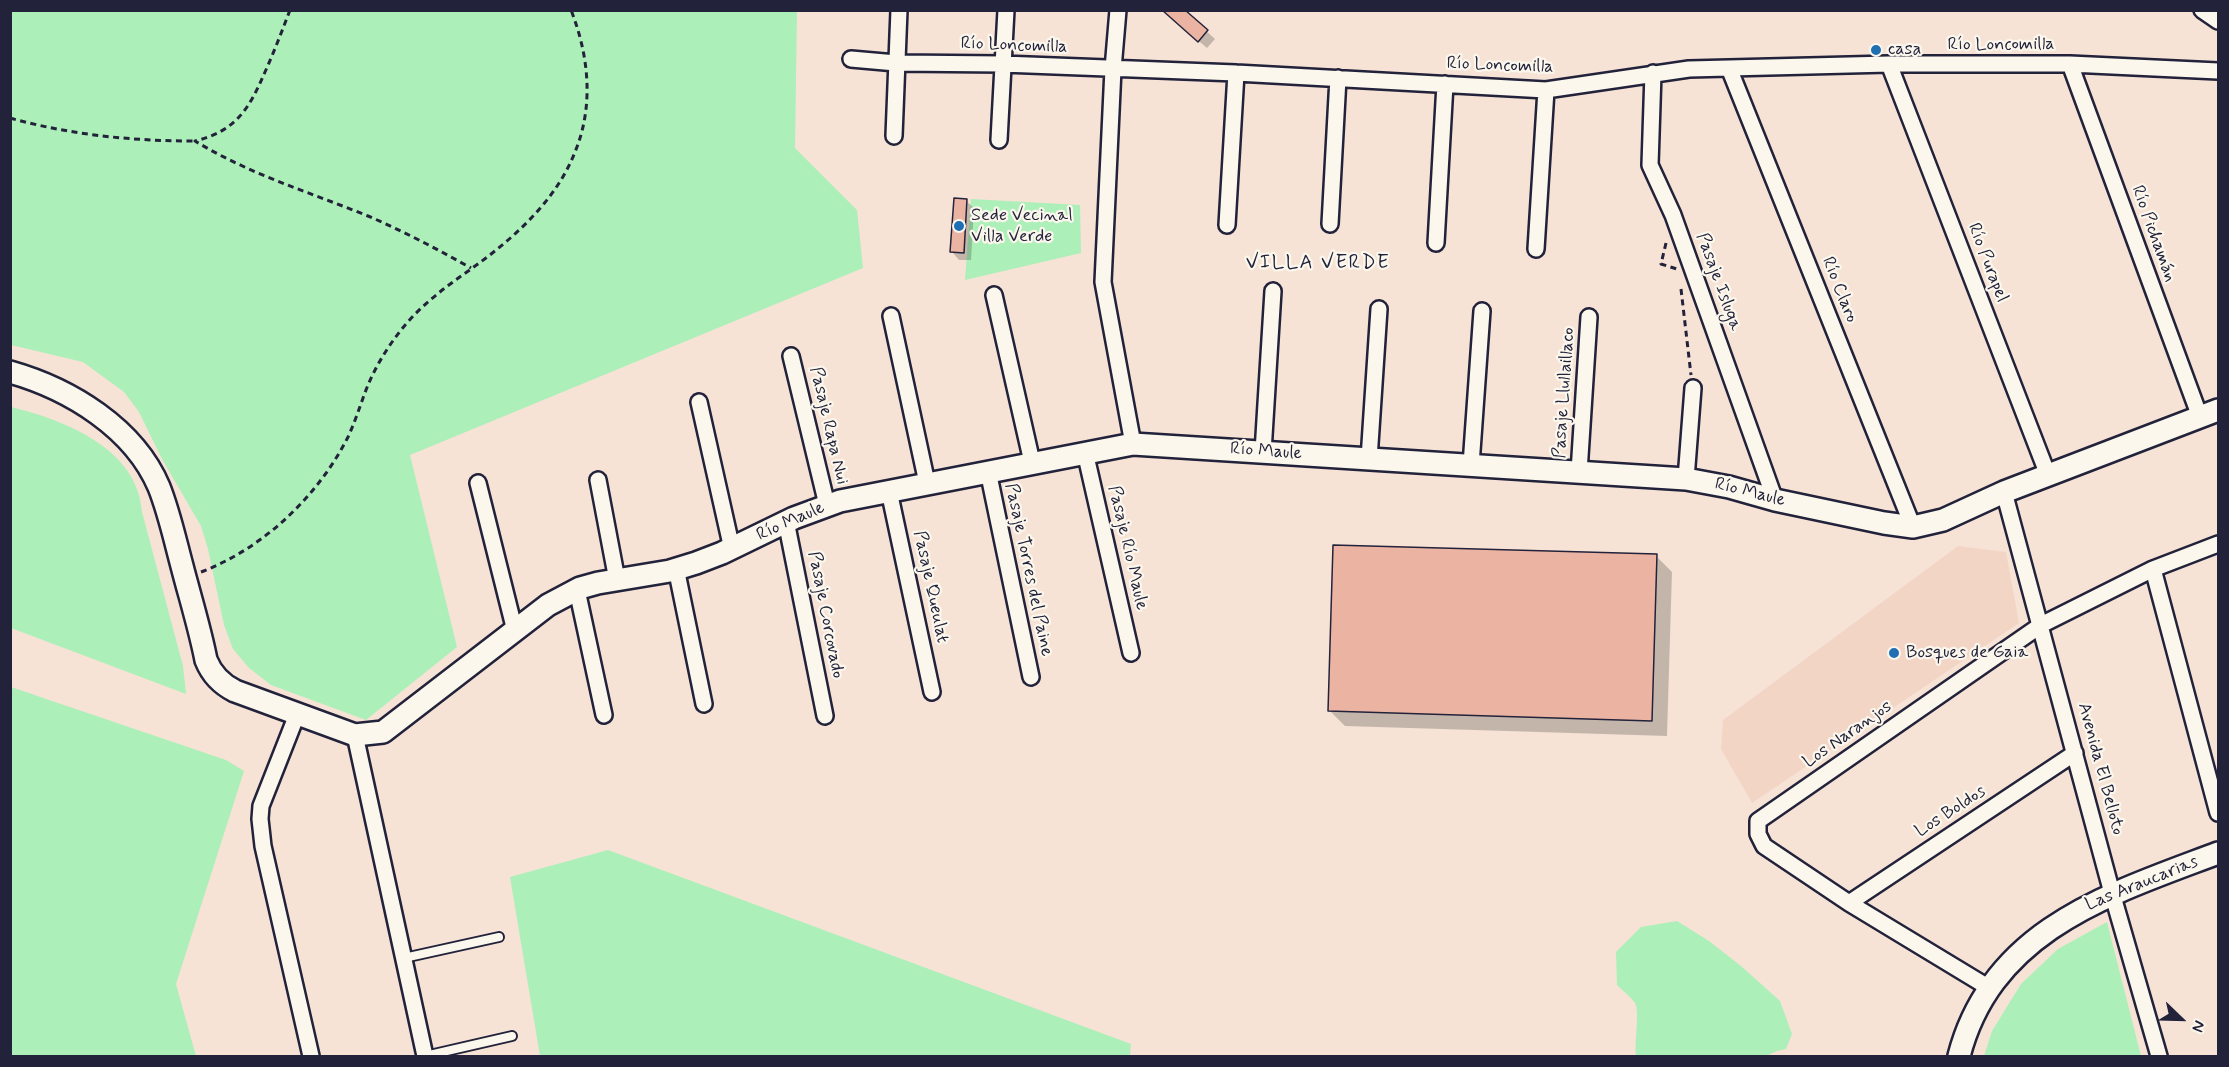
<!DOCTYPE html>
<meta charset="utf-8">
<style>
body{margin:0}
#map{position:relative;width:2229px;height:1067px;overflow:hidden;background:#f6e3d6;font-family:Mynerve,sans-serif}
canvas{display:block}
.frame{position:absolute;inset:0;border:12px solid #22223b;pointer-events:none}
.north{position:absolute;left:2151px;top:989px;width:60px;height:60px;-webkit-text-stroke:4px #fbf7ec;paint-order:stroke;rotate:113deg;font-size:16px;font-weight:700;line-height:24px;text-align:center;color:#22223b}
.north::after{content:'';display:block;margin:auto;width:21px;height:27px;background:#22223b;clip-path:polygon(50% 0,100% 100%,50% 72%,0 100%)}
</style>
<div id="map">
<canvas width="2229" height="1067"></canvas>
<div class="frame"></div>
<div class="north">N</div>
</div>
<script>
const ctx = document.querySelector('canvas').getContext('2d');
ctx.lineJoin = 'round';
function fill(path, color) {
  ctx.fillStyle = color;
  ctx.fill(path, 'evenodd');
}
function stroke(path, color, width, dash) {
  ctx.strokeStyle = color;
  ctx.lineWidth = width;
  ctx.lineCap = dash ? 'butt' : 'round';
  ctx.setLineDash(dash || []);
  ctx.stroke(path);
}
function drawText(font, color, halo, rows, align = 'center') {
  ctx.font = font + ' Mynerve,sans-serif';
  ctx.lineWidth = 4.5;
  ctx.setLineDash([]);
  ctx.textBaseline = 'middle';
  ctx.strokeStyle = halo;
  ctx.fillStyle = color;
  for (const [text, x, y, turn = 0] of rows) {
    ctx.save();
    ctx.translate(x, y);
    ctx.rotate((+turn || 0) * Math.PI / 180);
    ctx.textAlign = isNaN(turn) ? turn : align;
    if (halo) ctx.strokeText(text, 0, 0);
    ctx.fillText(text, 0, 0);
    ctx.restore();
  }
}
fill(new Path2D(`
 M1958,546L2006,552L2019,623L1752,803L1721,749L1723,720Z`), '#f3d5c6');
fill(new Path2D(`
 M11,10L797,11L795,148L857,210L863,268L410,455L457,647L366,720L271,685L249,668L233,649L224,625L208,549L201,526L162,459L139,412L124,392L83,362L11,345Z
 M971,199L1080,205L1081,253L965,280Z
 M11,407C65,420 138,449 142,512L183,666L186,694L11,628Z
 M11,687L226,760L244,771L176,984L196,1056H11Z
 M608,850L1131,1044L1130,1056H540L510,877Z
 M1677,921L1709,941L1741,966L1780,1001L1792,1034L1786,1049L1777,1051L1766,1056H1636C1634,1043 1640,1012 1635,1003C1631,997 1623,991 1617,985L1616,952L1641,927Z
 M2107,922L2141,1056H1984L1992,1031L2021,984L2058,949Z`), '#acefb8');
fill(new Path2D(`
 M1183,10L1215,39L1207,48L1169,16Z
 M966,201L974,208L971,260H959L952,252Z
 M1656,556L1672,572L1667,736L1345,726L1330,711Z`), '#0003');
const building = new Path2D(`
 M1162,10H1185L1208,30L1198,42Z
 M954,198L967,199L964,253L950,252Z
 M1333,545L1657,554L1652,721L1328,711Z`);
fill(building, '#ebb3a2');
stroke(building, '#22223b', 1.5);
const lane = new Path2D(`
 M404,958L499,937
 M425,1056L512,1036`);
const street = new Path2D(`
 M1118,10L1113,69L1103,282L1133,444
 M2202,10L2218,21
 M851,59L896,63L1003,64L1236,73L1546,90L1689,69L1889,64H2070L2218,71
 M1889,64L2048,475
 M2070,64L2200,417
 M1729,68L1913,527
 M1653,73L1650,165L1673,215L1775,500
 M894,136L899,10
 M999,140L1006,10
 M1330,224L1338,78
 M1227,225L1236,73
 M1436,243L1445,84
 M1536,249L1546,90
 M994,295L1032,462
 M891,316L927,483
 M791,356L827,505
 M699,402L732,549
 M1085,452L1131,653
 M1263,452L1273,291
 M1369,459L1379,309
 M1471,465L1482,311
 M988,471L1031,677
 M1579,472L1589,317
 M1686,479L1693,388
 M598,480L617,580
 M478,483L515,631
 M889,491L932,692
 M2004,492L2112,893L2159,1056
 M786,521L825,716
 M676,568L704,704
 M2153,569L2218,813
 M577,590L604,715
 M298,712L261,806L260,819L263,846L311,1056
 M355,735L425,1056
 M1849,903L2075,753
 M1991,989L1849,903L1764,846L1758,834V821L2041,625L2153,569L2218,544`);
const secondary = new Path2D(`
 M10,372C70,389 134,428 159,487C169,512 175,540 182,566C190,597 200,629 206,660C212,675 221,684 235,691L355,735L383,732L548,605L580,588L598,583L670,571L696,563L722,553L794,518L840,501L1133,444L1686,479L1729,487L1775,500L1884,523L1913,527L1943,520L2004,492L2218,410
 M1959,1056C1992,929 2110,894 2218,853`);
stroke(lane, '#22223b', 12);
stroke(street, '#22223b', 20);
stroke(secondary, '#22223b', 26);
stroke(new Path2D(`
 M290,10C282,31 274,52 265,72C249,109 236,131 195,141C249,174 309,192 368,216C403,231 437,249 471,268
 M10,118C71,135 132,141 195,141
 M1666,243L1661,264L1677,269
 M1681,289L1691,375
 M201,572C264,548 318,496 348,437C355,422 360,406 366,390C375,367 389,344 406,324C425,302 447,286 471,269C513,239 556,201 575,152C594,106 589,56 571,10`), '#22223b', 3, [6, 4.5]);
stroke(lane, '#fbf7ec', 8);
stroke(street, '#fbf7ec', 15);
stroke(secondary, '#fbf7ec', 21);
for (const [x, y, r, color] of [
 [1876,50,6,"#1f6fb2"],
 [959,226,6,"#1f6fb2"],
 [1894,653,6,"#1f6fb2"]
]) {
  const dot = new Path2D();
  dot.arc(x, y, r, 0, 2 * Math.PI);
  ctx.fillStyle = color;
  ctx.fill(dot);
  stroke(dot, '#fbf7ec', 2);
}
drawText('18px', '#22223b', '#fbf7ec', [
 ["Río Loncomilla",2001,45],
 ["Río Loncomilla",1014,46,2],
 ["Río Loncomilla",1500,66,2],
 ["Río Pichamán",2153,234,70],
 ["Río Purapel",1987,263,69],
 ["Pasaje Isluga",1718,282,70],
 ["Río Claro",1839,290,68],
 ["Pasaje Llullaillaco",1565,393,-86],
 ["Pasaje Rapa Nui",828,426,77],
 ["Río Maule",1266,452,4],
 ["Río Maule",1750,493,14],
 ["Río Maule",791,522,-24],
 ["Pasaje Río Maule",1127,548,77],
 ["Pasaje Torres del Paine",1028,570,78],
 ["Pasaje Queulat",930,587,78],
 ["Pasaje Corcovado",825,615,79],
 ["Los Naranjos",1848,735,-35],
 ["Avenida El Belloto",2100,769,75],
 ["Los Boldos",1951,812,-33],
 ["Las Araucarias",2142,884,-22]
]);
drawText('18px', '#22223b', '#fbf7ec', [
 ["casa",1888,50],
 ["Sede Vecinal",971,216],
 ["Villa Verde",971,237],
 ["Bosques de Gaia",1906,653]
], 'left');
ctx.letterSpacing = '1.5px';
drawText('20px', '#22223b', '#fbf7ec', [
 ["VILLA VERDE",1318,264]
]);
ctx.letterSpacing = '0px';
</script>
